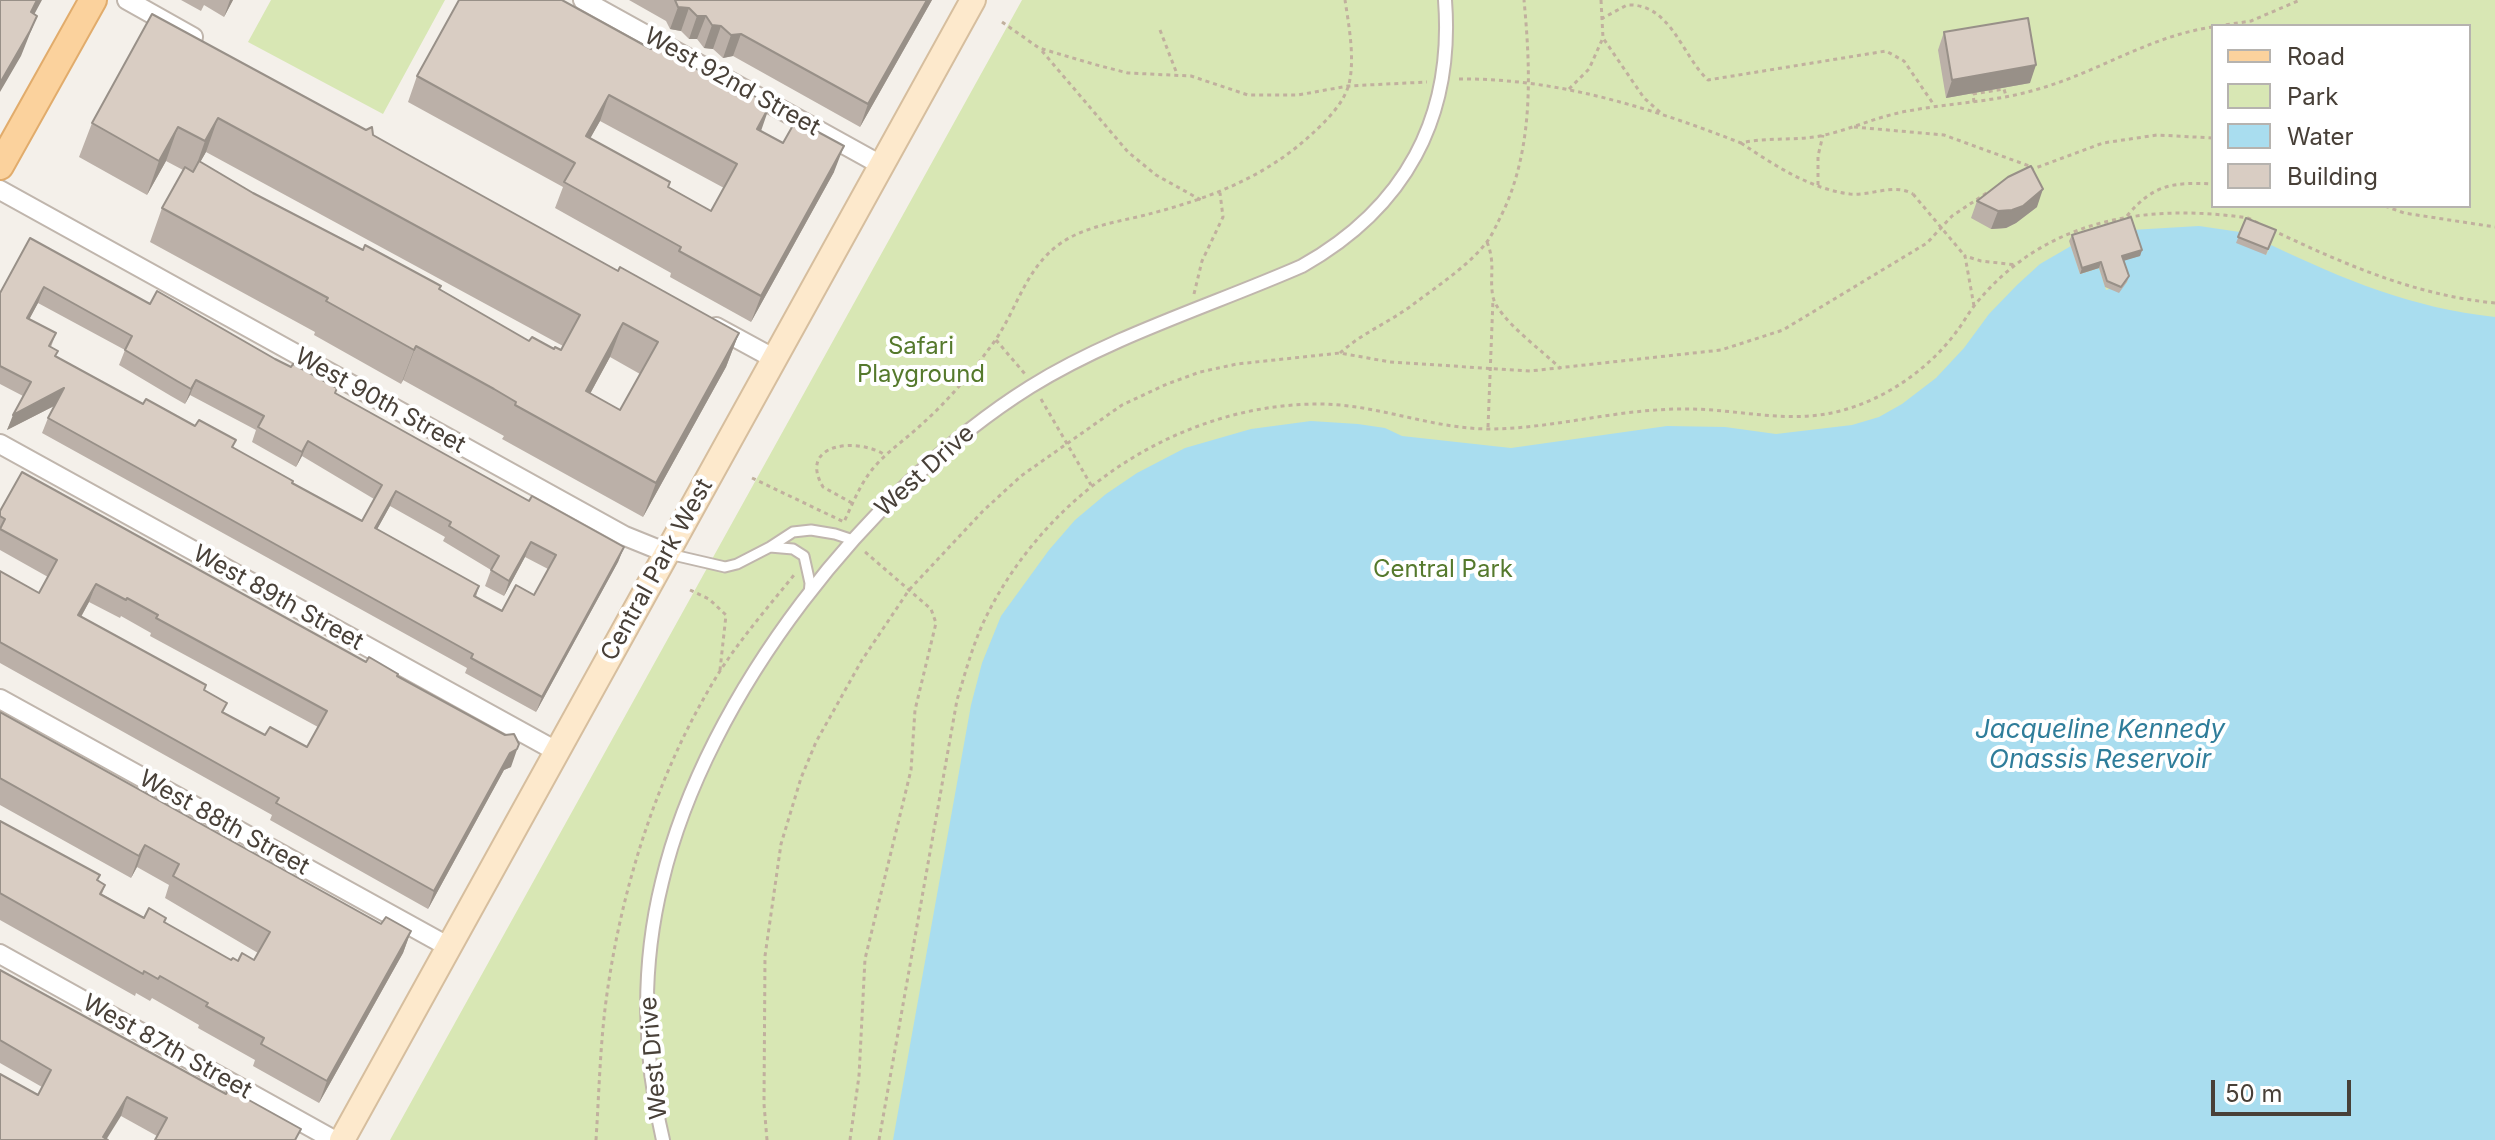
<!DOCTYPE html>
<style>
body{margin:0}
#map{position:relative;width:2495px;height:1140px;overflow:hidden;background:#f4f0ea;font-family:Inter,sans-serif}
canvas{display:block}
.legend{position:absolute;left:2211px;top:24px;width:260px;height:184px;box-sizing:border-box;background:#fff;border:2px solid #b6b3af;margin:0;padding:10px 14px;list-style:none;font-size:24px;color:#484038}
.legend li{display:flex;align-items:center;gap:16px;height:40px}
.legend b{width:40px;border:2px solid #b6b3af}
.scale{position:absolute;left:2211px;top:1080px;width:140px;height:36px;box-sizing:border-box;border:4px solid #484038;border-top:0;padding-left:10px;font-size:24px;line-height:28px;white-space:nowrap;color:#484038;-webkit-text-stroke:6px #fff;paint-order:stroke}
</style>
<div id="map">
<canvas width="2495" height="1140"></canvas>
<ul class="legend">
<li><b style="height:10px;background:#fbd29d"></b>Road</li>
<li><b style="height:22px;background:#d8e7b4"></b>Park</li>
<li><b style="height:22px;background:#a9ddef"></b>Water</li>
<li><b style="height:22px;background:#d9cdc3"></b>Building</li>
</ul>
<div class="scale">50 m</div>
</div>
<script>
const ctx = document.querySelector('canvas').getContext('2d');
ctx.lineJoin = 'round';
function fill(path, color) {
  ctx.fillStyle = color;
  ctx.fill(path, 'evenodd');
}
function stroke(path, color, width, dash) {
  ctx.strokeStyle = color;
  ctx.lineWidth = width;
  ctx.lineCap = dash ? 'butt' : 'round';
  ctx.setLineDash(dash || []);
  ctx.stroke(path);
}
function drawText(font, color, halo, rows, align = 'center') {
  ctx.font = font + ' Inter,sans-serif';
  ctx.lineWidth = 8;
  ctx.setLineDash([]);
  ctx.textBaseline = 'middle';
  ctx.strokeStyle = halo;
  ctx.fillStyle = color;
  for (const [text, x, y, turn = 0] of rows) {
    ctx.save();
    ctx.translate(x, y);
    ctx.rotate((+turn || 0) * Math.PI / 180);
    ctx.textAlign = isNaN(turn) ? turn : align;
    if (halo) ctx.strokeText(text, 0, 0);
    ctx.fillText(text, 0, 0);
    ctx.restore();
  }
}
fill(new Path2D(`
 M271,0H445L383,114L248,42Z
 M1022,0H2495V1140H390ZM2213,26H2469V206H2213Z`), '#d8e7b4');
fill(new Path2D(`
 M2199,226L2240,232L2266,255L2271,245C2345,280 2412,308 2495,317V1140H893L971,705L982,663L1001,616L1049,550L1075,520L1106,494L1137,473L1185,448L1251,429L1311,421L1358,424L1385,428L1402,436L1511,448L1667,426L1725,427L1776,434L1852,425L1879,417L1902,404L1936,378L1964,348L1989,314L2017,285L2040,264L2071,246L2080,274L2099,268L2106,290L2127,283L2120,262L2131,230Z`), '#a9ddef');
const service = new Path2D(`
 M770,547L793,549L804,556L810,583L809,595
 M669,554L725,567L737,564L770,547L793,532L811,530L835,534L853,540`);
const pedestrian = new Path2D(`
 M663,1140C643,1056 641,967 662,882C706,695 869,488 1030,387C1112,336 1213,305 1302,266C1405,208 1454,118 1445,0`);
const minor = new Path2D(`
 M127,0L193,37
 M583,0L881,165
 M0,190L625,536L667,553
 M716,327L773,358
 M0,444L556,751
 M0,699L449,947
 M0,954L334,1140`);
const secondary = new Path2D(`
 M342,1140L973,0`);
const primary = new Path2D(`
 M0,166L93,0`);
stroke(service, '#c0b6ad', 13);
stroke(pedestrian, '#c0b6ad', 16);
stroke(minor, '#c0b6ad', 22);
stroke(secondary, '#d6be9e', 28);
stroke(primary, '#e1ac6c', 30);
stroke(new Path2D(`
 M1601,0L1603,38L1644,98L1661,113
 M1601,19L1627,5C1671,3 1682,56 1708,80L1886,51L1904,61L1934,105
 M1002,22L1039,48L1093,64L1128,73L1191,76L1248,95H1298L1348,86L1427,82
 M2218,26L2251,21L2300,0
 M1160,30L1177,74
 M1042,51L1128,152L1156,175L1201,200
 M1459,79C1557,78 1651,108 1741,143C1767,137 1794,141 1820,136C1850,130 1878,116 1908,111C1950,103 1994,102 2035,90C2097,73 2149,36 2213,27
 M1569,89L1589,69L1602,40
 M1974,102L1973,94L2004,89L2006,96
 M1854,127L1944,135L2032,167
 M1741,143C1774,165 1810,189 1850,194C1871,196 1894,183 1913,194
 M2030,170L2103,143L2157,135L2213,138
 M1818,185V156L1823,135
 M2385,206L2404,213L2495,227
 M2127,216C2153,184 2174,182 2213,184
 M2272,230C2344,264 2414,295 2495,303
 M1487,242C1496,264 1489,277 1493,297C1498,319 1544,352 1561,369
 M1194,294L1202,261L1223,217L1220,193
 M1974,306L1965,256L1981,261L2017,265
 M996,340L1025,374
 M1340,353C1362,333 1388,323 1411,306C1436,287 1467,267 1486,243C1491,237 1495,228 1498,222C1534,154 1531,74 1524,0
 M1041,399L1091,485
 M1488,427L1493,299
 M752,478L844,522C851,507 857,492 866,478C880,456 903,442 922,424C949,400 973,371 994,342C1018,308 1025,268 1061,243C1087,225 1124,221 1153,213C1213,197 1267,176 1313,133C1327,120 1344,103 1349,84C1355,59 1349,26 1345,0
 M852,503L823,487C797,443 858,437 885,455
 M690,590L709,599L726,615L720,670
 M596,1140C599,1094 600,1047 606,1001C621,887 659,768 720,671C742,637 769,606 794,575
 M767,1140L764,1104L765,956L781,844L801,778L816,742L862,660L909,590L983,511L1021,476L1122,405L1167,384L1200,372L1237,364L1340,353L1390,362L1530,371L1721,350L1783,330L1927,243L1952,216L1988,192
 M850,1140L859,1076L865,959L911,770L915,710L936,623L931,609L864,551
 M879,1140L957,700C965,674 972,647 984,621C1044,496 1174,406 1315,404C1374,403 1428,428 1487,429C1553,429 1616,409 1682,409C1736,408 1787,425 1840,411C1886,399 1929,369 1957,331C1963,323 1968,314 1974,306C2043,219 2145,203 2248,218L2258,223`), '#c1b09e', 3, [4, 4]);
stroke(service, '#fff', 9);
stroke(pedestrian, '#fff', 12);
stroke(minor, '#fff', 18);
stroke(secondary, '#fde9cc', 24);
stroke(primary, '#fbd29d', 26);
stroke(new Path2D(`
 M1913,194L1965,256`), '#c1b09e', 3, [4, 4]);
fill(new Path2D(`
 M181,0H233L224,17L204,5L201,11Z
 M629,0H932L860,127L733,56L723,58L713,49L704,48L697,39H689L681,31L670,29L666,21Z
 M152,14L600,261L739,333L726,367L643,517L502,439L504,436L403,380L401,384L314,335L315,332L150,242L162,208L183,170L166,161L147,195L79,157L92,123ZM206,152L563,346L561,350L554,349L529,341L440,289L253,193L200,162ZM610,357L640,374L620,410L590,394Z
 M1944,32L2030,83L1946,98L1938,50Z
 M651,49L674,57L761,131L834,172L751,322L670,277L671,273L555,208L563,187L408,102L417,76ZM600,121L724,188L711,211L669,187L590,138Z
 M1977,201L2037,207L2016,223L2006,228L1991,229L1971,218Z
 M2246,218L2276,230L2266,255L2236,243Z
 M2072,235L2142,250L2140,256L2124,260L2129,276L2127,282L2119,293L2105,287L2099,268L2080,274L2069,241Z
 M30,238L150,304L335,393L529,501L624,547L618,562L536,712L465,673L467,668L42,433L48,418L54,406L7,430L23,396L0,384V293ZM38,303L125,350L119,365L171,396L185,404L190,395L256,430L252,442L296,467L302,456L374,499L362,521L292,483L233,447L236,440L195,426L143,404L56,356L51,347L56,333L29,319ZM390,506L445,537L443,541L491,570L485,586L504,596L525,557L548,569L534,595L502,611L476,597L479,586L377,529Z
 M0,511L397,676L511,767L504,770L428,909L270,820L272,815L0,663V571L39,593L48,577L0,550ZM89,602L120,618L121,616L151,633L150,636L318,727L307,747L265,735L223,712L227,703L81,617Z
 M0,712L381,924L411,931L403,953L319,1103L253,1066L255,1060L198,1028L199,1025L152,998L150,1001L136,993L135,996L0,920V821L105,885L102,894L144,918L164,923L231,960H254L258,953L165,898L169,885L137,867L131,878L0,805Z
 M0,970L297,1140L157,1136L121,1116L38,1095L42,1087L0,1063Z`), '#bbb0a8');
fill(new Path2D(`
 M37,0H42L22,37L31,12Z
 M230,0H233L224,17Z
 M927,0H932L860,127L868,104Z
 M678,7L689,8L681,31L670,29Z
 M37,16L21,56L0,92V83Z
 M697,16H706L697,39H689Z
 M712,25L721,26L713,49L704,48Z
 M741,34L733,56L723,58L731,35Z
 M2036,65L2030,83L1946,98L1952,80Z
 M609,95L600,121L577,162L586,136Z
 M770,105L761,131L757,129Z
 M218,118L206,152L193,175L205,141Z
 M178,127L166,161L147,195L159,161Z
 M844,146L834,172L751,322L761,296Z
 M2043,189L2037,207L2016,223L2006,228L1991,229L1998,211Z
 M2142,250L2140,256L2120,262L2122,256Z
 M2101,262L2099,268L2080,274L2082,268Z
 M44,287L38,303L22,333L27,318Z
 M623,323L610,357L573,425L586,391Z
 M739,333L726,367L643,517L656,483Z
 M416,346L403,380L401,384L414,350Z
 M196,380L190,395L185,404L191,389Z
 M64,388L58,404L7,430L13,415Z
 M308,441L302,456L296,467L302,452Z
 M396,491L390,506L369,544L375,528Z
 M531,542L525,557L504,596L509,581Z
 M624,547L618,562L536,712L542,697Z
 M96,584L89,602L72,633L78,615Z
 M519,744L511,767L504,770L428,909L434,891L510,753Z
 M145,845L137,867L131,878L139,856Z
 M411,931L403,953L319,1103L327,1081Z
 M127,1097L121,1116L106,1140L103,1137Z`), '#989088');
const building = new Path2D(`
 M0,0H37L31,12L37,16L30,31L0,83Z
 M459,0H562L651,49L656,41L676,53L674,56L710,77L713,73L770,105L757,129L783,143L796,120L844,146L761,296L679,251L681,247L564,182L575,163L417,76ZM609,95L737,164L711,211L668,187L670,182L586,136Z
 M675,0H927L868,104L741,34L731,35L721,26L712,25L706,16H697L689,8L678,7Z
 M152,14L366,130L372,127L373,135L405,153L600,261L618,271L620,267L739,333L656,483L515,405L516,402L494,389L416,346L414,350L326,301L328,298L162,208L185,167L193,172L199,161L253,193L363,250L365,245L441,286L439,289L529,341L532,337L554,349L555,347L561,350L580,315L218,118L205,141L178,127L159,161L92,123ZM623,323L658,342L620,410L586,391Z
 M2028,18L2036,65L1952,80L1944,32Z
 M2031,166L2043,189L2023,206L2012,210L1998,211L1977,201L2008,177Z
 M2131,217L2142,250L2122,256L2129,276L2121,287L2107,281L2101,262L2082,268L2072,235Z
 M2246,218L2276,230L2268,249L2238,237Z
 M30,238L150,304L157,291L275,359L291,367L293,364L337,388L335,393L529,501L532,496L624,547L542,697L471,658L473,654L48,418L64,388L13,415L31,382L0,366V293ZM44,287L132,336L125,350L177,381L191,389L196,380L264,416L258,427L302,452L308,441L382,485L362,521L292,483L293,481L232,447L236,440L199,420L195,426L146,399L143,404L55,356L58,351L49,346L56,333L27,318ZM396,491L451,522L449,526L499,556L491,570L509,581L531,542L556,555L534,595L516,585L502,611L474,596L479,586L375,528Z
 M22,472L366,662L369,657L398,674L397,676L505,735L514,734L519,744L517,749L510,753L434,891L276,803L279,798L0,642V571L39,593L57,560L0,529L5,519L0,516V511ZM96,584L126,600L127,598L158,615L156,618L327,711L307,747L270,727L265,735L222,712L227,703L204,690L206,685L78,615Z
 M0,712L381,924L386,917L411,931L327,1081L261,1044L264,1038L206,1006L208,1003L160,976L158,979L144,971L143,974L0,893V821L100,875L97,880L105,885L100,894L144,918L149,908L166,918L164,922L231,960L233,958L238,961L242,953L254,960L270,932L173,876L179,864L145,845L139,856L0,778Z
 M0,970L226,1094L229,1089L301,1129L295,1140H155L167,1118L127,1097L103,1137L108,1140H0V1074L38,1095L51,1070L0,1040Z`);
fill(building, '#d9cdc3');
stroke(building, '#989088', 2);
drawText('24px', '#484038', '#fff', [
 ["West 92nd Street",732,82,29],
 ["West 90th Street",380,401,29],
 ["West Drive",925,471,-42],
 ["Central Park West",657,570,-61],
 ["West 89th Street",278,598,29],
 ["West 88th Street",224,823,29],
 ["West 87th Street",167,1047,29],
 ["West Drive",654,1058,-95]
]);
drawText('24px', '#55792c', '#fff', [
 ["Safari",921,347],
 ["Playground",921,375],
 ["Central Park",1443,570]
]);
drawText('italic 26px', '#2f7d9a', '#fff', [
 ["Jacqueline Kennedy",2100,730],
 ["Onassis Reservoir",2100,760]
]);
</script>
